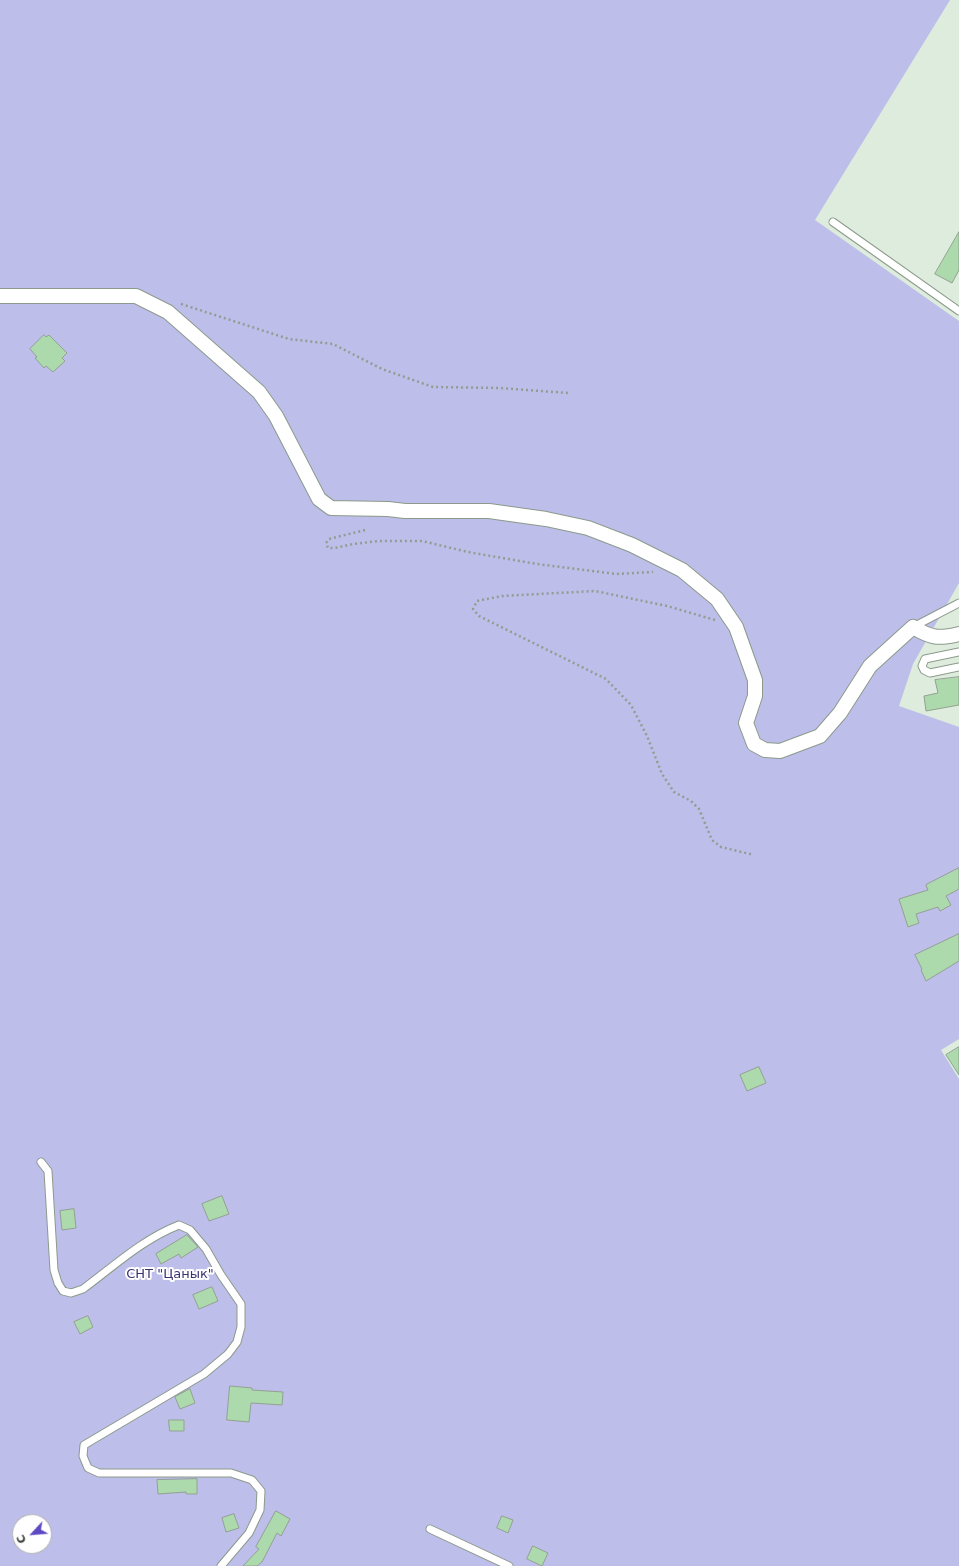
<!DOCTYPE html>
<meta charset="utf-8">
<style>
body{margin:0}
#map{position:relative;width:959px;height:1566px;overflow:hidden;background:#ddecdd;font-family:"DejaVu Sans",sans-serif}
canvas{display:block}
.north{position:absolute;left:12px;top:1514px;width:40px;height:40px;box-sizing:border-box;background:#fff;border:1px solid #afb1af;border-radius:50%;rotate:244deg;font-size:11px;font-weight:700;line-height:16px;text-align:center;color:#363c36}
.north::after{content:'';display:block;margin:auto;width:14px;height:18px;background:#5d49c2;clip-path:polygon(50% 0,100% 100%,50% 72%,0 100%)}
</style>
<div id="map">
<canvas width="959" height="1566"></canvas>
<div class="north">С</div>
</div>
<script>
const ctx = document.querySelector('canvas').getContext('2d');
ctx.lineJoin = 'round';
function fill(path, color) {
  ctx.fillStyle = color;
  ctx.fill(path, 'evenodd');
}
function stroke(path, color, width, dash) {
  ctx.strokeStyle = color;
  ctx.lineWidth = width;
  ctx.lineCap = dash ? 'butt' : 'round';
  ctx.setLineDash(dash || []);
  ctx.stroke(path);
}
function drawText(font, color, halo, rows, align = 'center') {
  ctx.font = font + ' "DejaVu Sans",sans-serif';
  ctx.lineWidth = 4;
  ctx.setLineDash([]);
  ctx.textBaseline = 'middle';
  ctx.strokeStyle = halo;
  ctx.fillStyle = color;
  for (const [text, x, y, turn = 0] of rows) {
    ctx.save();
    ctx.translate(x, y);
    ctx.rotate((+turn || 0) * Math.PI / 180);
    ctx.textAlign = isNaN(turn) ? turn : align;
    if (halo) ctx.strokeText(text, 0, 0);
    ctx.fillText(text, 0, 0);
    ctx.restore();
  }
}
fill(new Path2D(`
 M0,0H950L815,220L959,321V583L913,664L899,706L959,727V1039L941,1050L959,1079V1566H0ZM20,1522H44V1546H20Z`), '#bebeea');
const building = new Path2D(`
 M959,232V270L952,283L935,274Z
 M44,335L46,337L49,335L67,353L62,358L65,361L53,372L46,366L44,368L35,358L37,357L30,349Z
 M959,677V705L926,711L924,696L938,693L935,680Z
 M959,868V889L946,896L951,905L940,911L938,907L916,914L919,923L908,927L899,899L928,890L926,885Z
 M959,934V961L926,981L921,970L922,969L915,955Z
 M959,1047V1075L946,1055Z
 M759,1067L766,1083L747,1091L740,1075Z
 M222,1196L229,1214L209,1221L202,1204Z
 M74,1209L76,1228L62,1230L60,1211Z
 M187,1235L198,1247L181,1258L179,1254L161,1264L156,1254Z
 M212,1287L218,1301L199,1309L193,1295Z
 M88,1316L93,1327L80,1334L74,1322Z
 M230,1386L252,1388V1390L283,1392L282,1405L251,1403L249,1422L227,1420Z
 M190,1389L195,1403L180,1409L175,1397Z
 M169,1420H184V1431H170Z
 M197,1479V1494H186V1492L158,1494L157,1480Z
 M276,1511L290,1519L281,1536L277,1533L262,1562L257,1566H243L259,1549L256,1547Z
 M234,1514L239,1528L226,1532L222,1518Z
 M502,1516L513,1520L508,1533L497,1528Z
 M533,1546L548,1553L542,1566L527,1559Z`);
fill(building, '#acdaac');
stroke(building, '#93a193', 1);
const lane = new Path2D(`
 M833,222L959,311
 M913,627L959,603
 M959,652L925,659L922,666L924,670L930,673L959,667
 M41,1162L48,1171L54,1270L58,1283L63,1291L71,1293L83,1289C114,1266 143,1239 179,1225L190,1230L206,1249L221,1275L241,1304V1327L237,1342L228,1354L204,1374L84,1445L83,1456L88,1468L99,1473H231L252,1480L261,1491L260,1510L249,1533L221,1566
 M430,1529L509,1566`);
const street = new Path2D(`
 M0,296H136L168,312L259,392L276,416L319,499L331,508L388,509L405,511H489L546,519L588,528L632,545L682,570L717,599L736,627L755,680V696L746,723L754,744L765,750L780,751L820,736L840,713L870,666L913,627C931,638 938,639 959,634`);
stroke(lane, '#8c9a8c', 9);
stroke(street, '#8c9a8c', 16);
stroke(new Path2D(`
 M181,304L289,339L333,344L382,369L433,387L500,388L568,393
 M365,530L329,539L326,543L328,548H335L353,544L379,541H422L468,552L537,564L616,574L653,572
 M715,620L667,606L595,591L502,596L477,601L473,609L479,616L606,679L631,705L647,736L662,774L674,792L691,801L699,809L712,840L721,847L754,855`), '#929d92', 2.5, [2, 3]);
stroke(lane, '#fff', 7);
stroke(street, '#fff', 14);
drawText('13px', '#3a3273', '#fff', [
 ["СНТ \"Цанык\"",170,1275]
]);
</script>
